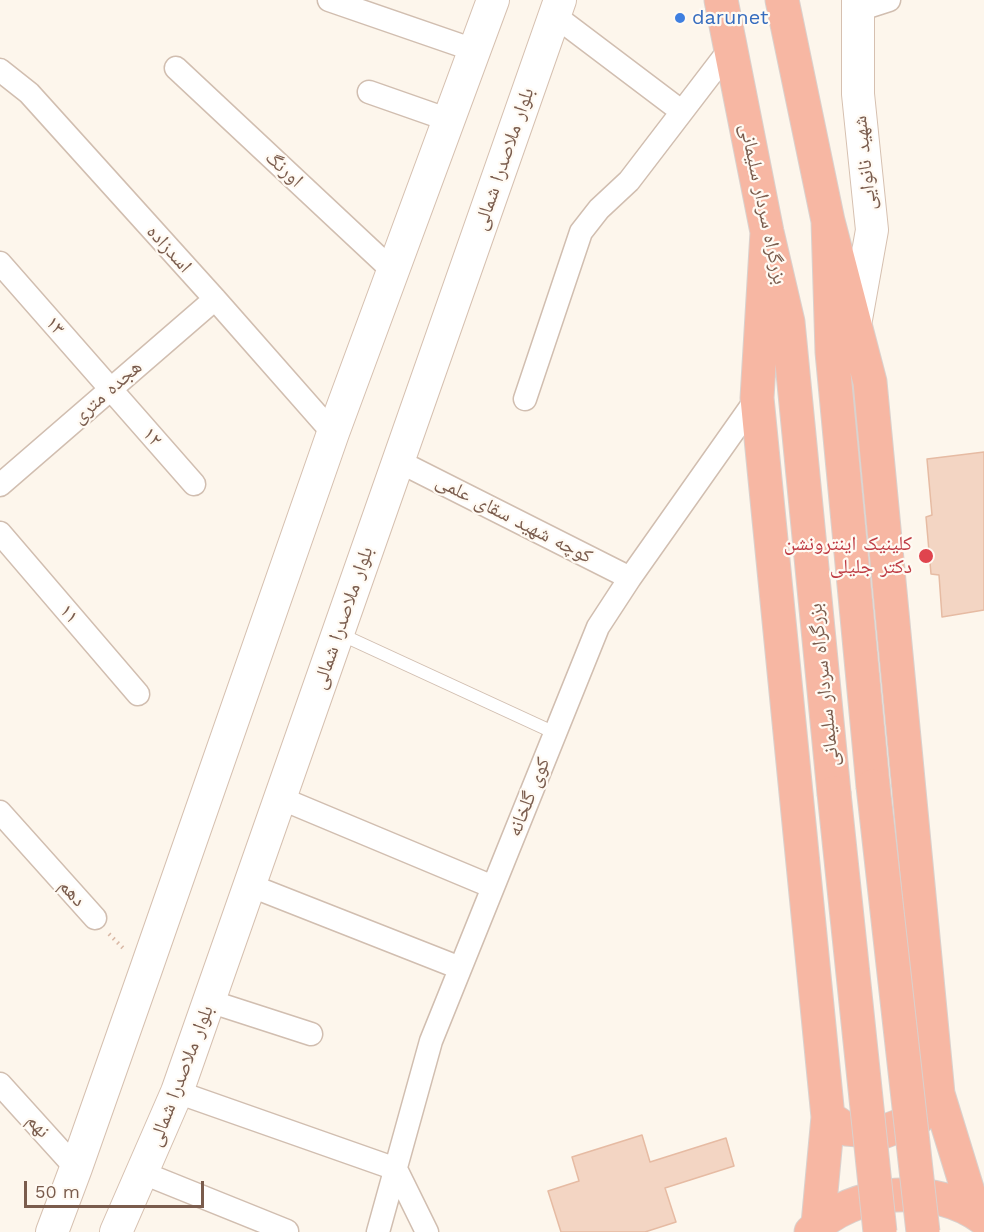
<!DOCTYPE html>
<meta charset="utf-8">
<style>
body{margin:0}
#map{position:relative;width:984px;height:1232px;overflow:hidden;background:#fdf6ec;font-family:"Work Sans",sans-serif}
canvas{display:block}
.scale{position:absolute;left:24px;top:1181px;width:180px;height:27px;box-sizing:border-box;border:3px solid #7a5c4d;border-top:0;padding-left:8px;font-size:18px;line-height:21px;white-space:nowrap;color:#7a5c4d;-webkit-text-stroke:4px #fffaf3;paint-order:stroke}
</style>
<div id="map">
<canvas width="984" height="1232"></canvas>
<div class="scale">50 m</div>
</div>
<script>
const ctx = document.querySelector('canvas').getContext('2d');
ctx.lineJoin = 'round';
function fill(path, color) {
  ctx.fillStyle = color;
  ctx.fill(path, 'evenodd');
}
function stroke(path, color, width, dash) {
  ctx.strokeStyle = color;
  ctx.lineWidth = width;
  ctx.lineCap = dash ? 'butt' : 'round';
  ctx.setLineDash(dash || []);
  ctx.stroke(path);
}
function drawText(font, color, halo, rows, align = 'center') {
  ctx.font = font + ' "Work Sans","Noto Naskh Arabic",sans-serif';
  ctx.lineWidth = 4.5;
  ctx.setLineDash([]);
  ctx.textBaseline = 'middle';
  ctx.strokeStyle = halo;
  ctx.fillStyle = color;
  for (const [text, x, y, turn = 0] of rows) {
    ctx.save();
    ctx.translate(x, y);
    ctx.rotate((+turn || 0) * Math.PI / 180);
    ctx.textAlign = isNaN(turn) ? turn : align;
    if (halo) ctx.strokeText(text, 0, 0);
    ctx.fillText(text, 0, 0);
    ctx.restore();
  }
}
const building = new Path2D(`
 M984,452V610L942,617L939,575L931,574L926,517L932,515L927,459Z
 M642,1135L650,1162L726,1138L734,1166L665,1188L676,1222L645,1232H561L548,1191L579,1181L572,1157Z`);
fill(building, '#f3d5c3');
stroke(building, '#e6bba3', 1.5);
const lane = new Path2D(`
 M338,633L555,733`);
const street = new Path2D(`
 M329,0L474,50
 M858,10L889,0
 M554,15L681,111
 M176,68L393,271
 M0,70L29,93L215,299L333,433
 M369,92L449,120
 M0,263L194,484
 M525,399L581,232L599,209L629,181L730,49
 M398,461L630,578
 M0,485L215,299
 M0,533L138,694
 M280,798L493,887
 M0,812L95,918
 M249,885L460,968
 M209,1001L311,1034
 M0,1084L76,1168
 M177,1092L396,1169L427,1232
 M143,1173L287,1231
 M378,1232L431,1041L598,627L630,578L757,398`);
const secondary = new Path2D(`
 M855,325L872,230L858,94V0
 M52,1232L76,1168L145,972L333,433L493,0
 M116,1232L177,1092L560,0`);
const highway = new Path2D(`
 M721,0L767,232L788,322L834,793
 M782,0L828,221L832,352L873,786
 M828,221L870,382L938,1094L974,1211
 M767,232L757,398L828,1117L818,1224
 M828,1117L846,1129L883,1132L917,1119L930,1103
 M811,1232C853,1188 936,1182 984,1219`);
stroke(lane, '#d1beb0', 14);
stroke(street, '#d1beb0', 25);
stroke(secondary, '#d6c0b0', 34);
stroke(highway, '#dad1cd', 35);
stroke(new Path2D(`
 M109,934L125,950`), '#d9b8a5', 4, [1.5, 4.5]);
stroke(lane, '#fff', 12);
stroke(street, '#fff', 22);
stroke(secondary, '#fff', 32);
stroke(highway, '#f7b7a3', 33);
const highwayBridge = new Path2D(`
 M873,786L923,1232
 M834,793L880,1232`);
stroke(highwayBridge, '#dad1cd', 35, []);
stroke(highwayBridge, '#f7b7a3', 33);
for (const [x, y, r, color] of [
 [680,18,6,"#3f7fe0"],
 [926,556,8,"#e0444e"]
]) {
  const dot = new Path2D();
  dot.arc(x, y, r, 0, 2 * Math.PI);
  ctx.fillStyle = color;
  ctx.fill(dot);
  stroke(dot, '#fffaf3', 2);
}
drawText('20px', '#366cbe', '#fffaf3', [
 ["darunet",692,18]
], 'left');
drawText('20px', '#7a5c4d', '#fffaf3', [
 ["بلوار ملاصدرا شمالی",504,159,-71],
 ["شهید نانوایی",865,163,-96],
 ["اورنگ",284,169,43],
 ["بزرگراه سردار سلیمانی",763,204,78],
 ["اسدزاده",169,249,48],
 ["۱۳",55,326,49],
 ["هجده متری",107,392,-41],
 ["۱۲",152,437,48],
 ["کوچه شهید سقای علمی",514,519,27],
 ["۱۱",69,614,49],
 ["بلوار ملاصدرا شمالی",343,618,-71],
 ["بزرگراه سردار سلیمانی",824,685,-96],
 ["کوی گلخانه",529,797,-68],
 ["دهم",72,893,48],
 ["بلوار ملاصدرا شمالی",181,1076,-69],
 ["نهم",38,1126,48]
]);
drawText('20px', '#be3a42', '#fffaf3', [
 ["کلینیک اینترونشن",912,544],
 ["دکتر جلیلی",912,567]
], 'right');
</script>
